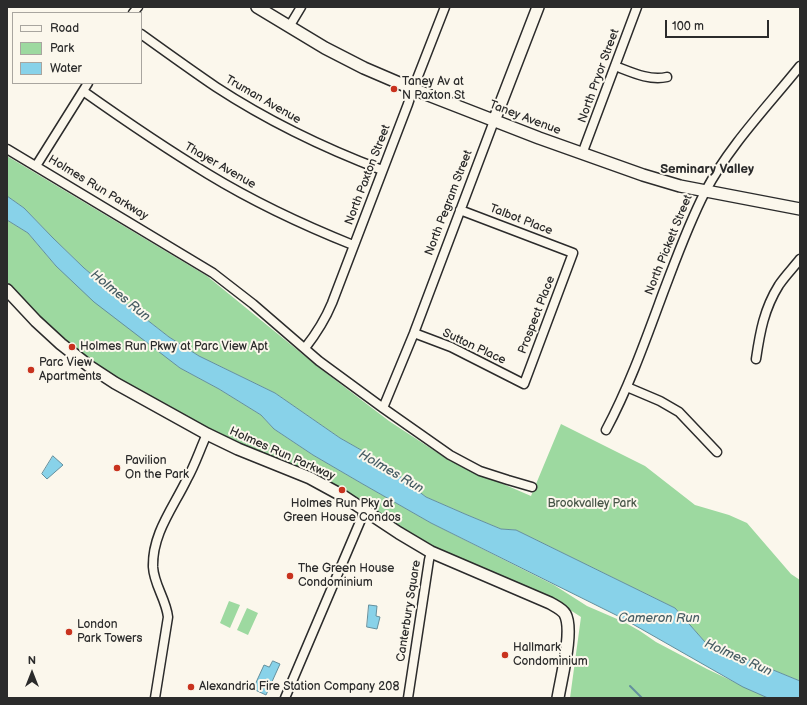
<!DOCTYPE html>
<style>
body{margin:0}
#map{position:relative;width:807px;height:705px;overflow:hidden;background:#fbf7ec;font-family:"Balsamiq Sans",sans-serif}
canvas{display:block}
.frame{position:absolute;inset:0;border:8px solid #2b2b2b;pointer-events:none}
.legend{position:absolute;left:12px;top:12px;width:130px;height:72px;box-sizing:border-box;background:#fbf7ec;border:1px solid #a8a59f;margin:0;padding:5px 7px;list-style:none;font-size:12px;color:#2b2b2b}
.legend li{display:flex;align-items:center;gap:8px;height:20px}
.legend b{width:20px;border:1px solid #a8a59f}
.north{position:absolute;left:12px;top:653px;width:40px;height:40px;-webkit-text-stroke:3px #fbf7ec;paint-order:stroke;rotate:0deg;font-size:11px;font-weight:700;line-height:16px;text-align:center;color:#2b2b2b}
.north::after{content:'';display:block;margin:auto;width:14px;height:18px;background:#2b2b2b;clip-path:polygon(50% 0,100% 100%,50% 72%,0 100%)}
.scale{position:absolute;left:665px;top:20px;width:104px;height:18px;box-sizing:border-box;border:2px solid #2b2b2b;border-top:0;padding-left:5px;font-size:12px;line-height:14px;white-space:nowrap;color:#2b2b2b;-webkit-text-stroke:3px #fbf7ec;paint-order:stroke}
</style>
<div id="map">
<canvas width="807" height="705"></canvas>
<div class="frame"></div>
<ul class="legend">
<li><b style="height:5px;background:#fbf7ec"></b>Road</li>
<li><b style="height:11px;background:#9dd9a0"></b>Park</li>
<li><b style="height:11px;background:#88d2e9"></b>Water</li>
</ul>
<div class="north">N</div>
<div class="scale">100 m</div>
</div>
<script>
const ctx = document.querySelector('canvas').getContext('2d');
ctx.lineJoin = 'round';
function fill(path, color) {
  ctx.fillStyle = color;
  ctx.fill(path, 'evenodd');
}
function stroke(path, color, width, dash) {
  ctx.strokeStyle = color;
  ctx.lineWidth = width;
  ctx.lineCap = dash ? 'butt' : 'round';
  ctx.setLineDash(dash || []);
  ctx.stroke(path);
}
function drawText(font, color, halo, rows, align = 'center') {
  ctx.font = font + ' "Balsamiq Sans",sans-serif';
  ctx.lineWidth = 4;
  ctx.setLineDash([]);
  ctx.textBaseline = 'middle';
  ctx.strokeStyle = halo;
  ctx.fillStyle = color;
  for (const [text, x, y, turn = 0] of rows) {
    ctx.save();
    ctx.translate(x, y);
    ctx.rotate((+turn || 0) * Math.PI / 180);
    ctx.textAlign = isNaN(turn) ? turn : align;
    if (halo) ctx.strokeText(text, 0, 0);
    ctx.fillText(text, 0, 0);
    ctx.restore();
  }
}
fill(new Path2D(`
 M7,156L207,276L317,366L389,421L450,461L531,496L561,424L645,466L695,505L729,515L747,523L791,574L800,580V681L705,642L675,608L516,530L501,529L465,514L426,497L409,484L384,463L340,438L275,393L199,356L169,337L128,305L84,268L53,238L24,208L7,196Z
 M7,220L28,233L56,266L180,368L219,389L261,415L274,429L313,455L361,483L431,523L554,585L587,606L624,622L640,631L656,642L707,669L768,698H570L581,617L564,606L435,548L400,528L351,494L331,483L241,446L119,379L84,356L48,328L21,301L7,284Z
 M229,601L240,605L230,628L220,623Z
 M247,608L258,613L248,635L237,630Z`), '#9dd9a0');
const water = new Path2D(`
 M7,196L24,208L53,238L84,268L128,305L169,337L199,356L275,393L340,438L384,463L409,484L426,497L465,514L501,529L516,530L675,608L705,642L800,681V698H768L743,687L622,618L431,523L361,483L313,455L274,429L261,415L219,389L180,368L94,302L56,266L28,233L7,220Z
 M53,456L63,465L47,479L42,474Z
 M369,605L377,606L376,616L380,617L377,629L367,627Z
 M273,661L280,664L266,695L253,689L264,665L269,667Z`);
fill(water, '#88d2e9');
stroke(water, '#638f9d', 1);
stroke(new Path2D(`
 M630,686L642,698`), '#638f9d', 2);
const street = new Path2D(`
 M133,13L138,7
 M289,27L301,7
 M141,34C166,52 191,70 216,87C268,121 324,148 382,170
 M615,66C631,72 649,81 667,77
 M83,91C124,120 165,148 208,174C254,202 303,225 353,245
 M7,149L213,273L253,304L319,361L383,408L450,455L480,471L508,480L532,487
 M582,154L637,7
 M36,166L88,83
 M414,333L451,347L524,384L573,253L460,210
 M305,348C316,334 325,320 332,303L408,104L413,89L445,7
 M756,359C760,332 764,309 779,285C785,276 793,268 800,259
 M627,387L660,401L679,412L717,452
 M383,408L414,333L494,121
 M606,430C629,387 646,339 663,293C676,259 688,225 705,192C729,146 767,107 800,66
 M155,698L168,617C166,599 154,585 153,567C152,534 173,508 187,479C195,465 200,449 207,434
 M285,698L365,510
 M408,698L429,560L431,552`);
const secondary = new Path2D(`
 M257,7L325,48L364,68L413,89L539,138L643,175L680,186L800,209
 M494,121L538,7
 M7,290L36,321L61,344L89,366L115,383L207,434L238,449L310,478L343,496L399,533L431,552L550,603C555,606 562,609 565,614C574,630 561,679 558,698`);
stroke(street, '#2b2b2b', 11);
stroke(secondary, '#2b2b2b', 14);
stroke(street, '#fbf7ec', 8);
stroke(secondary, '#fbf7ec', 11);
for (const [x, y, r, color] of [
 [394,89,4,"#c8321e"],
 [72,347,4,"#c8321e"],
 [31,370,4,"#c8321e"],
 [117,468,4,"#c8321e"],
 [342,490,4,"#c8321e"],
 [290,576,4,"#c8321e"],
 [69,632,4,"#c8321e"],
 [505,655,4,"#c8321e"],
 [191,687,4,"#c8321e"]
]) {
  const dot = new Path2D();
  dot.arc(x, y, r, 0, 2 * Math.PI);
  ctx.fillStyle = color;
  ctx.fill(dot);
  stroke(dot, '#fbf7ec', 1.5);
}
drawText('12px', '#2b2b2b', '#fbf7ec', [
 ["North Pryor Street",599,76,-70],
 ["Truman Avenue",263,100,30],
 ["Taney Avenue",525,118,21],
 ["Thayer Avenue",220,166,30],
 ["North Paxton Street",368,175,-69],
 ["Holmes Run Parkway",98,188,31],
 ["North Pegram Street",449,203,-69],
 ["Talbot Place",521,220,21],
 ["North Pickett Street",669,245,-68],
 ["Prospect Place",537,315,-69],
 ["Sutton Place",474,347,25],
 ["Holmes Run Parkway",282,454,24],
 ["Canterbury Square",409,611,-81]
]);
drawText('12px', '#2b2b2b', '#fbf7ec', [
 ["Taney Av at",402,82],
 ["N Paxton St",402,96],
 ["Holmes Run Pkwy at Parc View Apt",80,347],
 ["Parc View",39,363],
 ["Apartments",39,377],
 ["Pavilion",125,461],
 ["On the Park",125,475],
 ["Holmes Run Pky at",342,504,"center"],
 ["Green House Condos",342,518,"center"],
 ["The Green House",298,569],
 ["Condominium",298,583],
 ["London",77,625],
 ["Park Towers",77,639],
 ["Hallmark",513,648],
 ["Condominium",513,662],
 ["Alexandria Fire Station Company 208",199,687]
], 'left');
drawText('12px', '#485648', '#fbf7ec', [
 ["Brookvalley Park",592,504]
]);
drawText('bold 13px', '#2b2b2b', '#fbf7ec', [
 ["Seminary Valley",707,170]
]);
drawText('italic 13px', '#475d64', '#fbf7ec', [
 ["Holmes Run",120,296,39],
 ["Holmes Run",391,472,30],
 ["Cameron Run",659,619],
 ["Holmes Run",738,658,24]
]);
</script>
